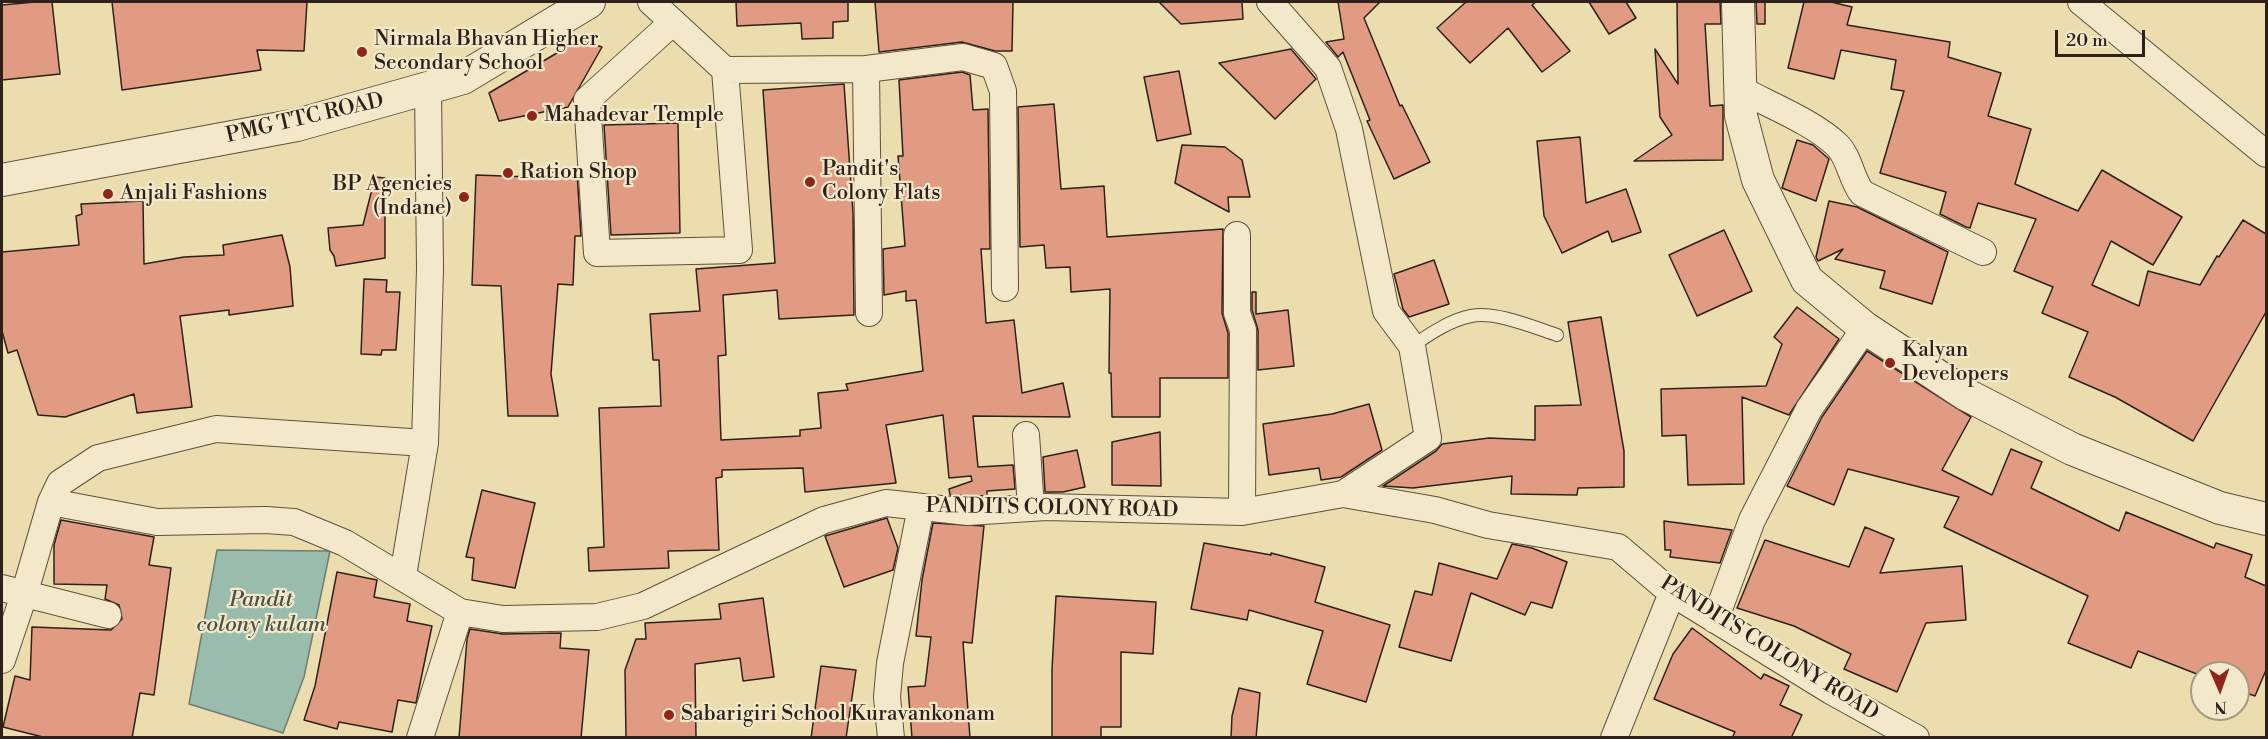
<!DOCTYPE html>
<style>
body{margin:0}
#map{position:relative;width:2268px;height:739px;overflow:hidden;background:#ecddae;font-family:"Libre Bodoni",serif}
canvas{display:block}
.frame{position:absolute;inset:0;border:3px solid #2e2119;pointer-events:none}
.north{position:absolute;left:2190px;top:661px;width:60px;height:60px;box-sizing:border-box;background:#f3e9ca;border:2px solid #a49983;border-radius:50%;rotate:178deg;font-size:16px;font-weight:700;line-height:24px;text-align:center;color:#2e2119}
.north::after{content:'';display:block;margin:auto;width:21px;height:27px;background:#8f2418;clip-path:polygon(50% 0,100% 100%,50% 72%,0 100%)}
.scale{position:absolute;left:2055px;top:30px;width:90px;height:27px;box-sizing:border-box;border:3px solid #2e2119;border-top:0;padding-left:8px;font-size:18px;line-height:21px;white-space:nowrap;color:#2e2119;-webkit-text-stroke:4px #f3e9ca;paint-order:stroke}
</style>
<div id="map">
<canvas width="2268" height="739"></canvas>
<div class="frame"></div>
<div class="north">N</div>
<div class="scale">20 m</div>
</div>
<script>
const ctx = document.querySelector('canvas').getContext('2d');
ctx.lineJoin = 'round';
function fill(path, color) {
  ctx.fillStyle = color;
  ctx.fill(path, 'evenodd');
}
function stroke(path, color, width, dash) {
  ctx.strokeStyle = color;
  ctx.lineWidth = width;
  ctx.lineCap = dash ? 'butt' : 'round';
  ctx.setLineDash(dash || []);
  ctx.stroke(path);
}
function drawText(font, color, halo, rows, align = 'center') {
  ctx.font = font + ' "Libre Bodoni",serif';
  ctx.lineWidth = 4.5;
  ctx.setLineDash([]);
  ctx.textBaseline = 'middle';
  ctx.strokeStyle = halo;
  ctx.fillStyle = color;
  for (const [text, x, y, turn = 0] of rows) {
    ctx.save();
    ctx.translate(x, y);
    ctx.rotate((+turn || 0) * Math.PI / 180);
    ctx.textAlign = isNaN(turn) ? turn : align;
    if (halo) ctx.strokeText(text, 0, 0);
    ctx.fillText(text, 0, 0);
    ctx.restore();
  }
}
const water = new Path2D(`
 M217,550L330,551L304,677L283,733L189,704Z`);
fill(water, '#99bcac');
stroke(water, '#6e7e71', 1.5);
const building = new Path2D(`
 M35,2H52L60,74L2,80V5Z
 M112,2H307L304,51L257,50L261,70L122,90Z
 M736,2H848V21L833,22V38L802,39L801,23L737,26Z
 M875,2H1013L1012,51H995L962,42L879,52Z
 M1159,2H1242L1243,19L1181,24Z
 M1338,2H1380L1364,18L1400,106L1402,105L1430,162L1394,179L1367,121L1370,120L1343,52L1338,57L1326,42L1344,39Z
 M1466,2H1536L1532,5L1570,51L1542,72L1508,28L1470,63L1437,28Z
 M1589,2H1626L1636,18L1609,34Z
 M1677,2H1720L1721,24H1705L1710,106L1723,105V160L1634,161L1672,135L1660,117L1655,49L1678,84Z
 M1756,2H1765V24H1757Z
 M1804,2H1831L1852,7L1847,25L1950,42L1948,57L2001,73L1988,116L2031,129L2015,184L2078,211L2102,170L2182,217L2153,265L2111,241L2092,285L2139,306L2148,271L2200,285L2217,256L2219,257L2243,220L2266,234V312L2193,441L2115,397L2069,377L2088,332L2042,313L2053,287L2014,271L2036,219L1978,203L1970,228L1966,227L1940,214L1946,192L1880,173L1904,91L1891,89L1896,60L1841,50L1834,79L1788,68Z
 M579,40L602,47L568,107L499,121L489,93Z
 M1291,49L1316,79L1275,119L1219,63Z
 M1179,71L1191,134L1157,141L1144,77Z
 M962,72L970,75L973,110L988,109L990,249H981L986,323L1014,320L1022,393L1063,383L1070,417L973,416L978,467L1013,465L1015,489L987,491V496L950,495L949,489L972,481L971,476L949,478L943,415L886,425L896,483L805,492L803,468L722,470V477L716,478L719,550L668,551L669,568L589,571L588,548L604,547L599,408L661,406L659,360H653L650,314L700,311L696,269L775,263L763,90L844,84L853,213L854,315L779,319L777,290L723,295L726,355L718,356L721,440L800,436V430L821,428L818,393L848,390L846,384L923,371L916,300L906,301V291L884,295L883,249L905,246L898,156H903L899,80Z
 M1054,104L1061,189L1104,186L1107,237L1223,229L1222,313L1228,333V378H1160V417H1112L1111,373H1109L1110,289L1071,292L1070,267L1046,268L1044,245L1020,247L1018,107Z
 M678,123L680,233L611,235L604,125Z
 M1580,137L1586,203L1626,189L1641,232L1612,242L1608,231L1562,253L1544,216L1537,141Z
 M1797,140L1813,145L1829,159L1816,201L1782,188Z
 M1182,145L1225,147L1242,160L1250,197H1228L1229,212L1175,183Z
 M532,172L577,173L581,236H575L573,285L558,284L551,374L558,416H508L501,286L472,285L476,175L531,177Z
 M375,177L385,178V258L336,266L334,256L330,250L328,228L363,225Z
 M143,201L144,264L184,257L224,255L223,245L282,235L290,267L293,306L229,315V310L180,316L192,407L137,413L134,394L65,417L38,415L17,350L8,353L2,331V252L79,245L76,216L82,214L81,204Z
 M1829,201L1857,207L1948,252L1932,304L1880,288L1885,271L1835,259L1843,249L1818,261L1816,257Z
 M1724,230L1752,291L1697,316L1669,255Z
 M1434,260L1449,304L1409,317L1403,309L1394,274Z
 M364,279L387,280L386,292H400L396,350H382L381,355L361,354Z
 M1252,292H1256V314L1288,310L1294,366L1258,370V330L1252,310Z
 M1797,307L1839,339L1789,415L1742,397L1744,484L1688,485L1686,435L1662,436L1661,389L1766,386L1782,344L1774,337Z
 M1601,317L1624,451V487L1578,488L1577,495L1511,494L1512,476L1413,488L1383,486L1436,451L1442,444L1489,438L1535,440V406L1581,405L1568,322Z
 M1867,351L1971,417L1942,470L1992,495L2011,449L2042,462L2031,488L2119,531L2126,512L2214,548L2216,543L2252,555L2245,577L2266,586V670L2255,696L2238,690V673H2202V676L2138,651L2131,668L2068,643L2088,596L1944,527L1959,497L1848,469L1834,505L1787,486L1822,417Z
 M1369,404L1382,450L1341,477L1321,480L1319,468L1269,475L1263,424L1332,414Z
 M1160,432L1161,486L1112,485V442Z
 M1077,450L1085,487L1063,492H1045L1043,457Z
 M482,490L535,503L515,588L472,580L474,558L466,557Z
 M887,518L898,548L893,570L844,587L825,536Z
 M61,520L154,537L149,565L171,568L154,695L140,693L132,738H47L3,727L15,676L30,680L32,627L111,630L122,619L119,605L105,599L107,585L54,584V545Z
 M1664,521L1732,530L1720,563L1670,557L1671,550H1665Z
 M933,523L984,526L972,643L963,642L970,738H912L908,687L925,686L931,637L916,636L922,580Z
 M1865,527L1894,539L1880,573L1962,566L1966,620L1926,623L1897,692L1844,669L1851,654L1794,626L1737,608L1765,540L1849,567Z
 M1204,543L1271,555V553L1325,567L1315,602L1390,625L1366,702L1307,684L1323,631L1249,610L1247,620L1191,609Z
 M1512,544L1532,548L1567,562L1552,608L1531,602L1525,615L1471,593L1451,661L1399,647L1415,591L1432,595L1439,563L1497,579Z
 M337,572L377,580L374,597L410,604L407,621L432,626L416,703L398,700L392,732L339,722L337,729L304,720L315,686Z
 M1056,596L1156,602L1153,654L1121,652V727H1101V738H1052V669Z
 M763,598L774,677L743,681L740,658L695,664L696,738H626L625,670L636,639H646L645,623L721,619L719,604Z
 M1692,628L1761,679L1764,674L1789,686L1780,705L1802,715L1791,738H1732L1735,732L1654,699L1673,654Z
 M470,629L503,634L561,633L560,648L589,650L581,738H459L467,639Z
 M821,666L856,670L846,738H811Z
 M1239,688L1260,693L1256,738H1231L1232,716Z`);
fill(building, '#e29b83');
stroke(building, '#2e2119', 1.5);
const service = new Path2D(`
 M1412,346C1430,334 1450,320 1471,316C1495,311 1533,327 1557,335`);
const minor = new Path2D(`
 M651,2L725,70L866,69L963,57L994,66L1003,91L1005,288
 M1270,2L1328,68L1349,129L1386,311L1412,346L1428,438L1343,494
 M2081,2L2266,154
 M673,22L587,100L597,253L739,250L725,70
 M866,69L869,313
 M1740,89C1769,105 1813,122 1837,145C1850,158 1851,179 1862,193L1983,252
 M1237,235V313L1243,330L1242,512
 M1026,435L1031,508
 M51,502L60,483L98,458L216,429L425,443
 M403,576L425,443L430,269L428,88
 M2,588L108,615
 M1715,620L1752,520L1809,409L1865,328
 M2,660L24,595L51,502L157,522L266,520L294,522L345,543L460,612L503,619L597,617L643,606L824,520L886,503L968,512L1046,507L1242,512L1343,494L1435,510L1488,525L1618,547L1672,593L1831,691L1916,738
 M420,738L460,612
 M891,738L887,697L890,663L921,507
 M1614,738L1672,593`);
const tertiary = new Path2D(`
 M1738,2L1741,116L1758,180L1807,280L1865,328L1965,394L2072,449L2220,508L2266,519
 M2,180L297,125L463,78L589,2`);
stroke(service, '#5e503e', 14);
stroke(minor, '#5e503e', 28);
stroke(tertiary, '#5e503e', 34);
stroke(service, '#f3e9ca', 12);
stroke(minor, '#f3e9ca', 26);
stroke(tertiary, '#f3e9ca', 32);
for (const [x, y, r, color] of [
 [362,52,6,"#8f2418"],
 [532,116,6,"#8f2418"],
 [508,173,6,"#8f2418"],
 [810,182,6,"#8f2418"],
 [108,194,6,"#8f2418"],
 [464,197,6,"#8f2418"],
 [1890,363,6,"#8f2418"],
 [669,715,6,"#8f2418"]
]) {
  const dot = new Path2D();
  dot.arc(x, y, r, 0, 2 * Math.PI);
  ctx.fillStyle = color;
  ctx.fill(dot);
  stroke(dot, '#f3e9ca', 2);
}
drawText('21px', '#2e2119', '#f3e9ca', [
 ["Nirmala Bhavan Higher",374,40],
 ["Secondary School",374,64],
 ["Mahadevar Temple",544,116],
 ["Pandit's",822,170],
 ["Colony Flats",822,194],
 ["Ration Shop",520,173],
 ["BP Agencies",452,185,"right"],
 ["(Indane)",452,209,"right"],
 ["Anjali Fashions",120,194],
 ["Kalyan",1902,351],
 ["Developers",1902,375],
 ["Sabarigiri School Kuravankonam",681,715]
], 'left');
drawText('21px', '#2e2119', '#f3e9ca', [
 ["PMG TTC ROAD",305,119,-13],
 ["PANDITS COLONY ROAD",1052,509,1],
 ["PANDITS COLONY ROAD",1769,649,32]
]);
drawText('italic 22px', '#4e5045', '#f3e9ca', [
 ["Pandit",261,601],
 ["colony kulam",261,626]
]);
</script>
